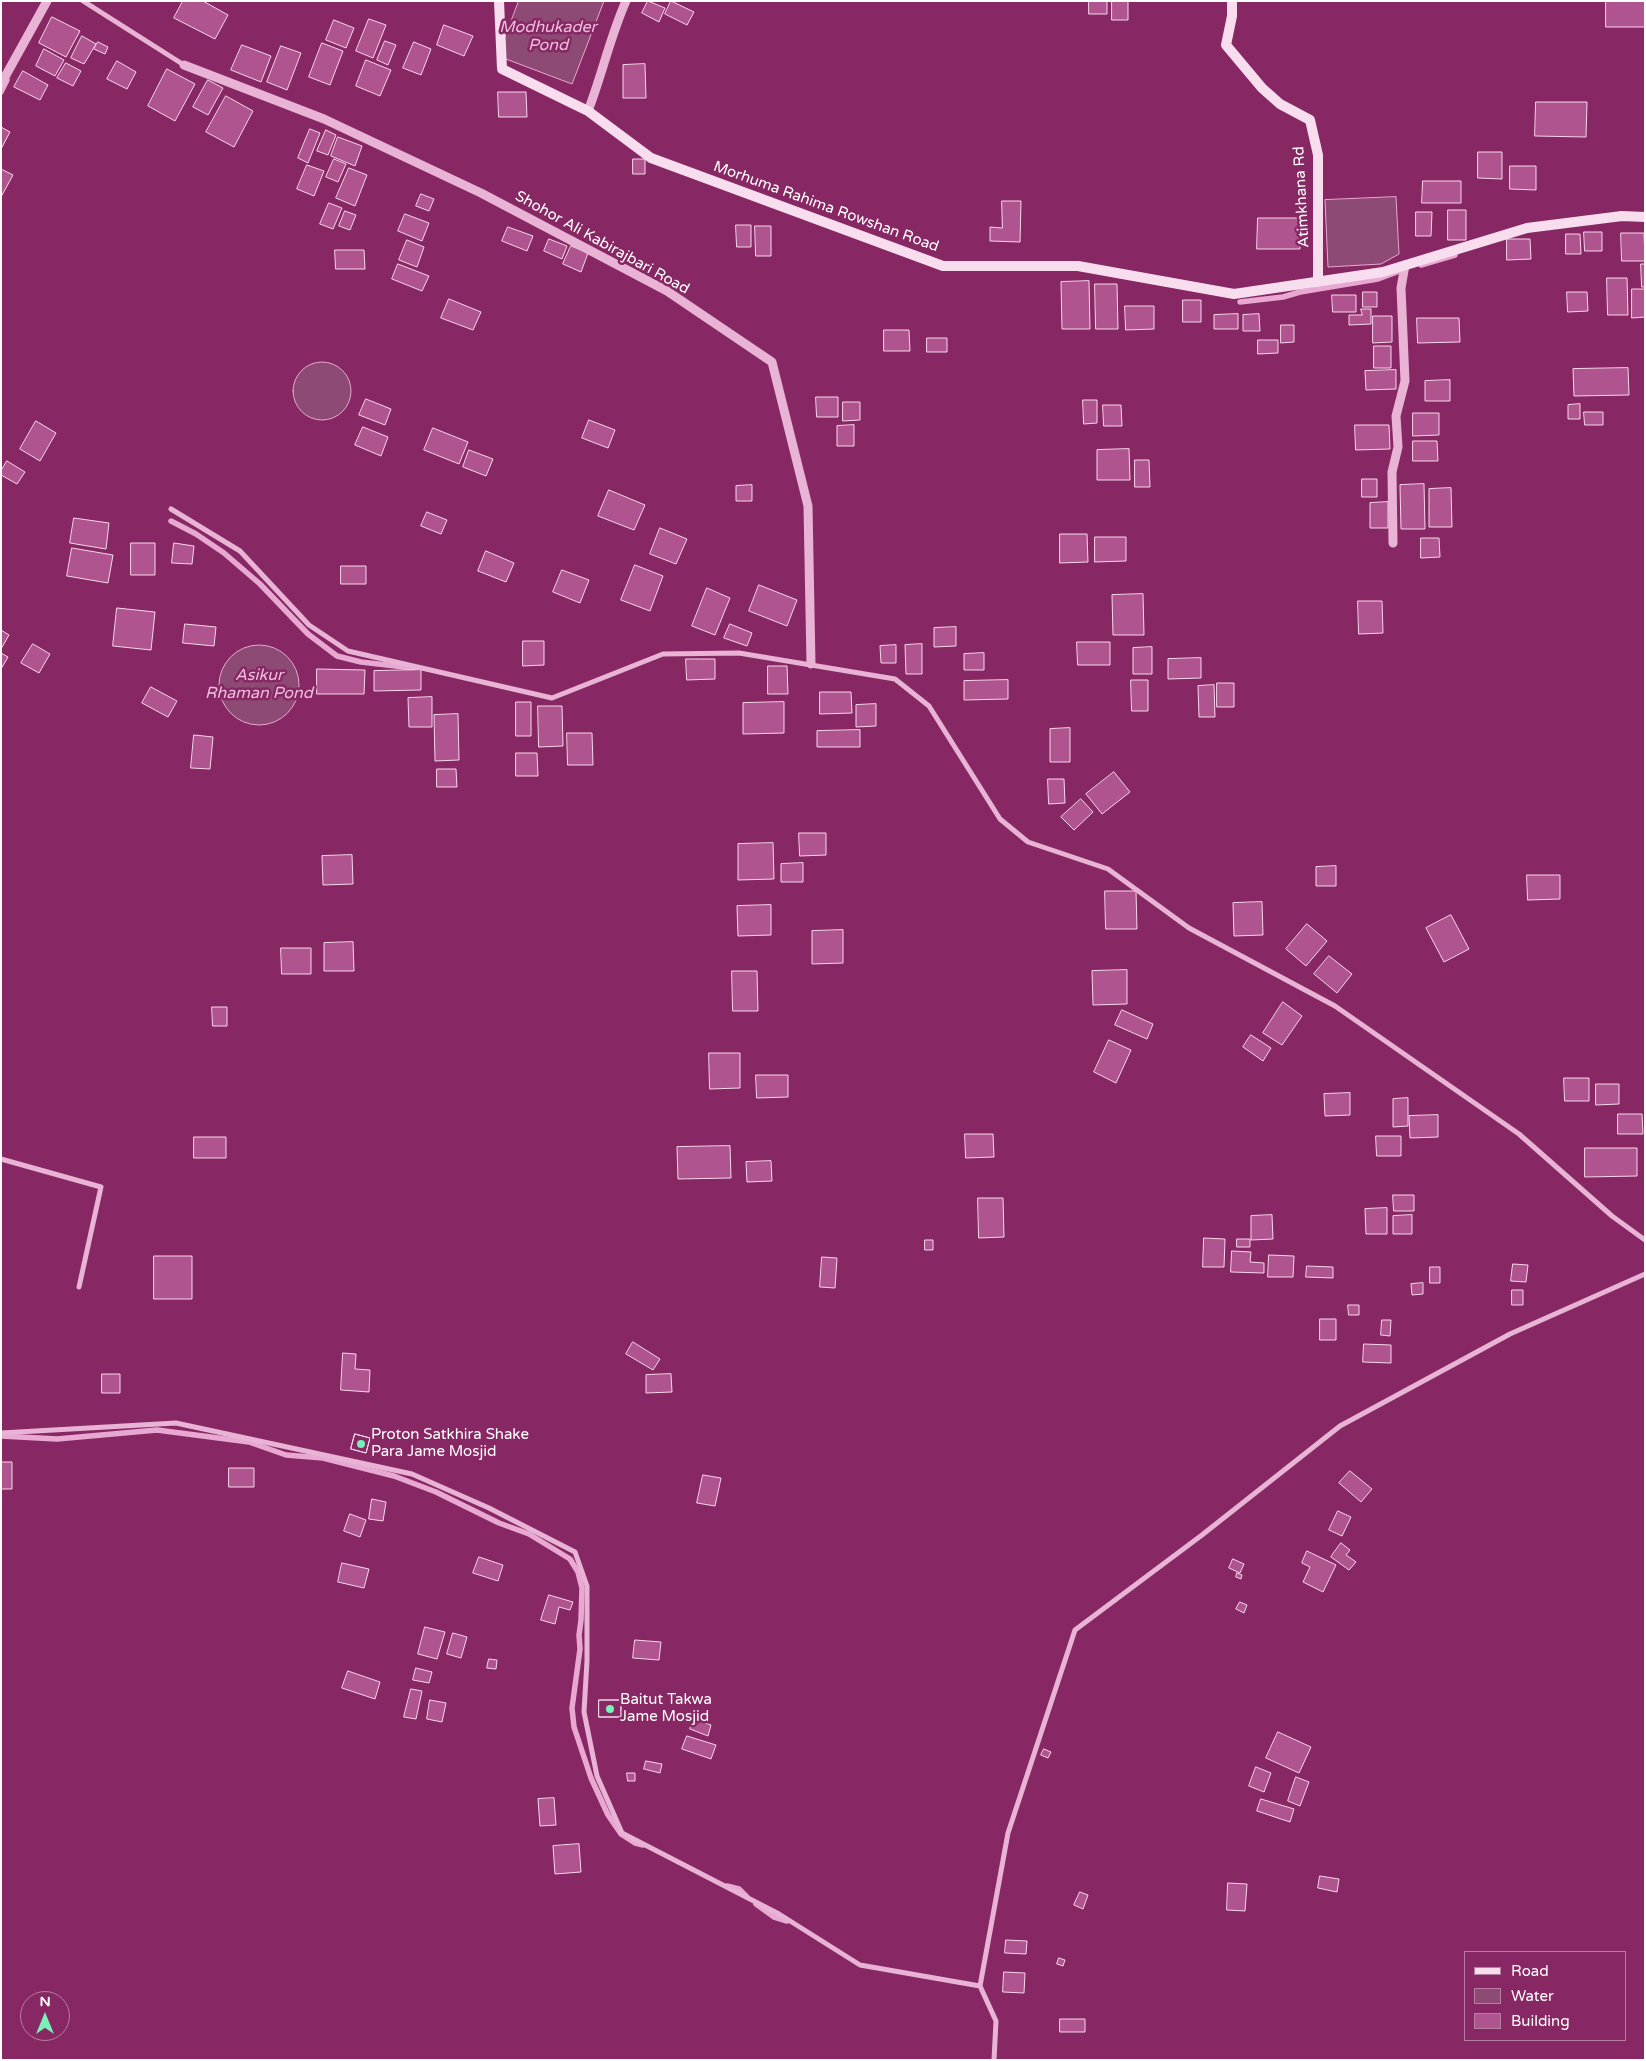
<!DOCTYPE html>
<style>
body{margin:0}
#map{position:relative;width:1646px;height:2061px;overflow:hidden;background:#872864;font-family:"Varela Round",sans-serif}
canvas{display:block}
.frame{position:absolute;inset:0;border:2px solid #fff;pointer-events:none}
.legend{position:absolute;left:1464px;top:1951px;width:162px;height:90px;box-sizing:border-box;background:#872864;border:1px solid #b77ea2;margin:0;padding:6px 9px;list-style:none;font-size:15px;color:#fff}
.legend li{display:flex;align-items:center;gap:10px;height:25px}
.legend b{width:25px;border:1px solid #b77ea2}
.north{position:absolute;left:20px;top:1991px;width:50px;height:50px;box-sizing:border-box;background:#872864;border:1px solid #b77ea2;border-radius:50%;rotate:0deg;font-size:14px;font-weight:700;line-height:20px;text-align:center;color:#fff}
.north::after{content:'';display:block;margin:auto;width:18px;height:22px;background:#79f0b7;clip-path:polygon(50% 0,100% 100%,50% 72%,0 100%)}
</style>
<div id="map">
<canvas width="1646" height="2061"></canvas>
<div class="frame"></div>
<ul class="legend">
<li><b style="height:6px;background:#f7ddee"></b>Road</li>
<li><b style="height:14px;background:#8d4a74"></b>Water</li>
<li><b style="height:14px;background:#b0548f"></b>Building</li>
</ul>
<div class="north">N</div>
</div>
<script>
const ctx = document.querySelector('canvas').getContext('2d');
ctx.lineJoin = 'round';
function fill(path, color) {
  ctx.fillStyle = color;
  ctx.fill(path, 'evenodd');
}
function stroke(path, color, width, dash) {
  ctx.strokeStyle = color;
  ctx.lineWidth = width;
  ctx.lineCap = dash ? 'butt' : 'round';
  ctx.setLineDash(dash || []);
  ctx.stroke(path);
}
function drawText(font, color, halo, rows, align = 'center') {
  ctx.font = font + ' "Varela Round",sans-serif';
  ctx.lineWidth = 5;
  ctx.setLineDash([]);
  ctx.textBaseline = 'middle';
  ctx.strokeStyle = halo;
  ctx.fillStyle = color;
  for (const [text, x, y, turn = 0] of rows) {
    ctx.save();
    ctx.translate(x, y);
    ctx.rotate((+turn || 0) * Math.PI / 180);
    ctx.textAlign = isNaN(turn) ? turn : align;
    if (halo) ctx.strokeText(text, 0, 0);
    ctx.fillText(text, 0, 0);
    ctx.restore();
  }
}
const water = new Path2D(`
 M519,1H604L572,84L498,56Z
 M1396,197L1399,254L1381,264L1328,267L1325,200Z
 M293 391a29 29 0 1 1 58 0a29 29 0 1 1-58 0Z
 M219 685a40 40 0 1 1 80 0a40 40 0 1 1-80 0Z`);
fill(water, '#8d4a74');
stroke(water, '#e8a8d2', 1);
stroke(new Path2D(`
 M1,92L7,80
 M1421,265L1455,255
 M1240,302L1283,297L1300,292L1378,279L1397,272
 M171,521L196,534L224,553L260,584L308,634L337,656L361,662L413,668
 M1,1436L57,1439L157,1430L249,1442L286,1455L323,1458L394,1476L436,1492L499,1523L529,1534L570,1559L578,1572L582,1588L581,1620L579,1635L580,1649L572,1708L574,1727L591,1778L608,1815L621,1834L635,1843L643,1845
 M727,1886L739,1889L747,1897
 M756,1904L774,1917L787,1921`), '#e8a8d2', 5.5);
const building = new Path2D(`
 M183,1H203L228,15L215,39L174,18Z
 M648,1L665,8L659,22L642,13Z
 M671,1L694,12L687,25L665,14Z
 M1089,1H1107V14H1089Z
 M1112,1H1128V20H1112Z
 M1606,1H1645V27H1606Z
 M52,17L80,31L66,57L39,43Z
 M369,19L386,25L373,58L356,51Z
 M334,20L354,28L346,48L326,40Z
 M444,25L473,36L464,56L437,45Z
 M82,36L96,44L84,64L71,58Z
 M385,41L396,45L388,65L377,60Z
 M98,42L108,47L105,54L94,49Z
 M414,42L431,49L421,75L403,68Z
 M322,43L343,51L330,85L309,77Z
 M242,45L271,56L261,82L231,70Z
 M281,46L301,53L287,90L267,82Z
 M44,49L64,60L55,76L36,66Z
 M366,60L391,70L380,96L356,86Z
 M117,61L136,72L127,89L107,79Z
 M66,63L81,71L73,86L57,78Z
 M645,64L646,98H623V65Z
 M167,69L195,84L175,121L148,106Z
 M23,71L48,85L40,100L14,87Z
 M208,80L223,88L208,115L193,107Z
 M498,92H526L527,117H499Z
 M226,96L253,111L234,147L206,132Z
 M1536,102H1587L1586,137L1535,136Z
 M1,127L10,132L1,149Z
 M310,129L320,133L308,163L298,158Z
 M326,130L336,135L328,155L317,151Z
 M338,137L362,146L355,166L331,156Z
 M1478,152H1502V179L1478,178Z
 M334,159L346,164L338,182L326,177Z
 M633,159H645V174H633Z
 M307,165L324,171L314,196L297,189Z
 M1510,166H1536V190L1510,189Z
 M349,168L367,175L355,206L336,198Z
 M1,169L13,175L1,197Z
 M1423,181H1461V203H1422Z
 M421,194L434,199L429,211L416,206Z
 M1002,201H1021L1020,242L990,241V227L1002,228Z
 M329,203L342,208L333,229L320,224Z
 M1448,210H1466V240H1448Z
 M345,211L356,215L350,230L339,226Z
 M1416,212H1432L1431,236H1416Z
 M405,214L429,223L422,241L398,231Z
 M1258,218H1300V249H1257Z
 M736,225H751V247H737Z
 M755,226H771V256H756Z
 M508,227L533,236L527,251L502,241Z
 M1584,232H1602V251H1585Z
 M1621,233H1644L1645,261H1622Z
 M1566,234H1580L1581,254H1566Z
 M549,239L567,246L562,259L544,251Z
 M1507,239H1530L1531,259L1507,260Z
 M407,240L424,247L417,267L399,260Z
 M571,246L588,253L581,272L563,264Z
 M335,250H364L365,269H336Z
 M398,264L429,276L422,291L392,279Z
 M1641,264H1645V287H1642Z
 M1607,278H1627L1628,315H1608Z
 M1089,281L1090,329H1062L1061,282Z
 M1095,284H1117L1118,329H1096Z
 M1632,289H1645V317L1632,318Z
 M1363,292H1377V307H1363Z
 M1567,292H1587L1588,311L1568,312Z
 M1332,295H1356V312H1333Z
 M449,299L481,312L473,330L441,318Z
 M1183,300H1201V322H1183Z
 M1125,306H1154V329L1126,330Z
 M1361,309H1371V324L1349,325V315H1362Z
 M1238,314V329H1214V315Z
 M1259,314L1260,331H1243V315Z
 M1373,316H1392V342L1373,343Z
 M1417,318H1459L1460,342L1418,343Z
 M1281,325H1294V342L1281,343Z
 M884,330H909L910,351H884Z
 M927,338H947V352H927Z
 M1258,340H1278V353L1258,354Z
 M1374,346H1391V368H1374Z
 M1628,368L1629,395L1574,396L1573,369Z
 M1396,370V389L1366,390L1365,371Z
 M1450,380V401H1425V381Z
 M816,397H838V417H817Z
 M366,399L391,409L385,425L359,415Z
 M1083,400H1097V423L1084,424Z
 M843,402H860V420L843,421Z
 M1580,404V419H1568V405Z
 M1103,405H1121L1122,426H1104Z
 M1584,412H1603V425H1585Z
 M1413,413H1439V435L1413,436Z
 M589,420L615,430L608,448L582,438Z
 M36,421L56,433L40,461L20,449Z
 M854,425V446H837V426Z
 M1355,425H1389L1390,449L1356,450Z
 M363,427L388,437L381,456L355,445Z
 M433,428L468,442L459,464L424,450Z
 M1413,441H1437L1438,461H1413Z
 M1129,449L1130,480H1097V450Z
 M469,450L493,459L486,476L463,467Z
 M1135,460H1149L1150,487H1135Z
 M7,461L25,472L17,484L1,475V471Z
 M1362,479H1377V497H1362Z
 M1424,484L1425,529H1401L1400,485Z
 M752,485V501H736V486Z
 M1451,488L1452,527H1429V489Z
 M609,490L645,505L634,530L598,516Z
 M1388,502V528H1370V503Z
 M427,512L447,520L441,534L421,526Z
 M74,518L109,523L106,549L70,543Z
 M660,528L687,539L676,564L650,554Z
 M1060,534H1087L1088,562L1060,563Z
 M1095,537H1126V561L1095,562Z
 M1421,538H1439L1440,557L1421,558Z
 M131,543H155V575H131Z
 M174,543L194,546L192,564L172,563Z
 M72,548L113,555L108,583L67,576Z
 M486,551L514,563L506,582L478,571Z
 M635,565L663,576L650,611L621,600Z
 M341,566H366V584H341Z
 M562,570L589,580L580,603L553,592Z
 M759,585L797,600L787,626L749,611Z
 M707,588L730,598L715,635L692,626Z
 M1143,594L1144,635H1113L1112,595Z
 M1358,601H1382L1383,633L1359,634Z
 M117,608L155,612L151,650L113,646Z
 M185,624L216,627L214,646L183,643Z
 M730,624L752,633L747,646L724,638Z
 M956,627V646L934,647V628Z
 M1,630L9,635L1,649Z
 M523,641H544V665L523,666Z
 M1077,642H1110V665H1078Z
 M33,644L50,654L39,673L21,663Z
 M922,644V674H906L905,645Z
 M896,645V663H881L880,646Z
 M1152,647V674H1133V648Z
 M1,653L8,657L1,669Z
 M984,653V670H964V654Z
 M1201,658V678L1168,679V659Z
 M686,659H715V679L687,680Z
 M768,666H787L788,694H768Z
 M317,669L365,670L364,694H317Z
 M421,670V690L374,691V671Z
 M1008,680V699L964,700V681Z
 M1131,680H1148V711H1132Z
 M1217,683H1234V707H1217Z
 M1214,685L1215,717H1199L1198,686Z
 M151,687L177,701L168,717L142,703Z
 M820,692H851L852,713L820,714Z
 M432,697V727H409L408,698Z
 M516,702H531V736H516Z
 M784,702V733L743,734V703Z
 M876,704V726L856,727V705Z
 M538,706H562L563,746L539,747Z
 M458,714L459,760L435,761L434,715Z
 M1070,728V762H1050V729Z
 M860,730V747H817V731Z
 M567,733H592L593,765H568Z
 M194,735L213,737L210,769L191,768Z
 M516,753H537L538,776H516Z
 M437,769H456L457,787H437Z
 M1114,772L1130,792L1102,814L1086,794Z
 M1048,779H1064L1065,803L1049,804Z
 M1081,799L1093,812L1074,830L1061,817Z
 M799,833H826V855L800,856Z
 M773,843L774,879L738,880V844Z
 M352,855L353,884L323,885L322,856Z
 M803,863V882H781V864Z
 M1336,866V886H1316V867Z
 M1527,875H1560V899L1528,900Z
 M1105,891H1136L1137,929H1106Z
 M1262,902L1263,935L1234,936L1233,903Z
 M771,905V935L738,936L737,906Z
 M1451,915L1469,949L1444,962L1426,928Z
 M1307,924L1327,941L1306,966L1286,949Z
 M843,930V963L812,964V931Z
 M353,942L354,971H324V943Z
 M281,948H311V974H282Z
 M1329,956L1352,974L1337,993L1314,974Z
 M1127,970V1004L1093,1005L1092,971Z
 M732,971H757L758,1011H733Z
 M1283,1002L1302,1016L1282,1045L1263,1033Z
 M212,1007H227V1026H213Z
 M1122,1010L1153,1024L1147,1039L1115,1025Z
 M1251,1035L1271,1048L1263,1061L1243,1047Z
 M1109,1040L1131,1050L1116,1083L1094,1072Z
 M709,1053H740V1088L710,1089Z
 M756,1075H788V1097L757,1098Z
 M1564,1078H1589V1101H1565Z
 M1596,1084H1619V1104L1596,1105Z
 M1350,1093V1115L1325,1116L1324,1094Z
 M1408,1098V1126L1393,1127V1099Z
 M1618,1114H1642L1643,1134H1618Z
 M1438,1115V1137L1410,1138L1409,1116Z
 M965,1134H993L994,1157L966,1158Z
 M1376,1136H1401V1156H1377Z
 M194,1137H226V1158H194Z
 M730,1146L731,1178L678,1179L677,1147Z
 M1585,1148H1637V1176L1585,1177Z
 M771,1161L772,1181L747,1182L746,1162Z
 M1393,1195H1414V1211H1394Z
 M978,1198H1003L1004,1237L979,1238Z
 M1387,1208V1234H1366L1365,1209Z
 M1272,1215L1273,1239L1251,1240V1216Z
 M1412,1215V1234H1393V1216Z
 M1204,1238L1225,1239L1224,1267H1203Z
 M1237,1239H1250V1247H1237Z
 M925,1240H933V1250H925Z
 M1232,1251L1251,1252L1250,1262L1264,1263V1273L1231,1272Z
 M1269,1255L1294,1256L1293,1277H1268Z
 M154,1256H192V1299H154Z
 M822,1257L837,1258L835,1288L820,1287Z
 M1513,1264L1528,1265L1526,1282L1511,1281Z
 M1307,1266L1333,1267V1278L1306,1277Z
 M1430,1267H1440V1283H1430Z
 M1423,1283V1294L1412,1295L1411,1284Z
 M1512,1290H1523V1305H1512Z
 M1348,1305H1359V1315H1349Z
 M1320,1319H1336V1340H1320Z
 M1382,1320H1391L1390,1336L1381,1335Z
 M633,1342L660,1359L653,1370L626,1354Z
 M1364,1344L1391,1345V1363L1363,1362Z
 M343,1353L356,1354L355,1369L370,1370L369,1392L341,1390Z
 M102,1374H120V1393H102Z
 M671,1374L672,1392L646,1393V1375Z
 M355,1434L370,1438L366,1453L351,1449Z
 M355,1434L370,1438L366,1453L351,1449Z
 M1,1462H12V1489H1Z
 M229,1468H254V1487H229Z
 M1350,1471L1372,1489L1361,1502L1339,1483Z
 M703,1475L721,1478L715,1506L697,1503Z
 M372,1499L386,1502L383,1521L369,1519Z
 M1338,1511L1351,1517L1342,1536L1329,1530Z
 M350,1514L366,1520L360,1537L344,1531Z
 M1341,1543L1350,1550L1346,1555L1356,1562L1349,1570L1331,1557Z
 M1307,1551L1336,1565L1323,1592L1303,1582L1310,1567L1302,1563Z
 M479,1557L503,1565L498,1581L473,1573Z
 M1233,1559L1244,1564L1240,1573L1229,1568Z
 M342,1563L369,1569L364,1588L338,1582Z
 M1237,1573L1242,1575L1241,1579L1236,1577Z
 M549,1595L573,1602L570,1610L559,1607L555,1624L541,1620Z
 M1240,1602L1247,1605L1244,1613L1236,1609Z
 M425,1627L445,1632L437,1659L418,1654Z
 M453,1633L467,1637L461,1658L447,1654Z
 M635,1640L661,1642L659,1660L633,1658Z
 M489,1659L497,1660L496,1669L487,1668Z
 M416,1668L432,1672L429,1683L413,1680Z
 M348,1671L380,1682L375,1699L342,1688Z
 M411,1689L422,1691L416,1719L404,1717Z
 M430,1700L446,1703L442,1722L427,1719Z
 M599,1700H621V1717H599Z
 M599,1700H621V1717H599Z
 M694,1719L711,1725L708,1736L690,1729Z
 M1278,1732L1311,1747L1299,1773L1266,1758Z
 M687,1736L716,1745L711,1759L682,1749Z
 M1044,1749L1051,1752L1048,1758L1041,1755Z
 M646,1761L662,1764L660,1773L644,1769Z
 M1256,1767L1271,1773L1264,1792L1249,1786Z
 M627,1773H635V1781H628Z
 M1296,1777L1309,1782L1300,1806L1288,1801Z
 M554,1798L556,1825L540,1826L538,1799Z
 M1261,1799L1294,1809L1290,1822L1257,1811Z
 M579,1844L581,1872L555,1874L553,1846Z
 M1320,1876L1339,1879L1337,1892L1318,1888Z
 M1228,1883L1247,1884L1245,1911L1227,1910Z
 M1080,1892L1088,1895L1083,1909L1074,1905Z
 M1006,1940L1027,1941L1026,1954L1005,1953Z
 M1059,1958L1065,1960L1063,1966L1057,1964Z
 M1004,1972L1025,1973L1024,1993L1003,1992Z
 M1060,2019H1085V2032H1060Z`);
fill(building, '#b0548f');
stroke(building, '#f6d7eb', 1);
stroke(new Path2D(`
 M83,1L184,65
 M171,509L240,551L309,625L348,651L552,698L663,654L739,653L895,679L929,706L1000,819L1028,842L1108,869L1189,928L1335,1006L1519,1134L1612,1216L1645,1240
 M1,1159L101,1187L79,1287
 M1,1433L176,1423L412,1474L489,1508L575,1552L587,1586V1661L584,1712L597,1776L622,1833L779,1914L860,1965L980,1986L996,2021L994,2060
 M980,1986L1008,1833L1075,1630L1202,1535L1340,1426L1510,1334L1645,1274`), '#e8b3d5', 5);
stroke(new Path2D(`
 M184,65L324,119L481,193L667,291L772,362L808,506L811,664
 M1,84L47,1
 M588,111C602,75 610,37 626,1
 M1393,543L1392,472L1398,447L1396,416L1405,381L1401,288L1405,265`), '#e8b3d5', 9);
stroke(new Path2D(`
 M499,1L502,69L588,111L651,158L943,266H1078L1234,294L1383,272L1527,228L1622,216L1645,217
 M1232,1V16L1226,45L1262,88L1280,104L1310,120L1318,155V282`), '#f7ddee', 10);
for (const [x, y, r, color] of [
 [361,1444,5,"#79f0b7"],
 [610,1709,5,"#79f0b7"]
]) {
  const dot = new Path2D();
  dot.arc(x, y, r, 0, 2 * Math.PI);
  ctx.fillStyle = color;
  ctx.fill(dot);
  stroke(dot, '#872864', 2);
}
drawText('15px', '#fff', '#872864', [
 ["Atimkhana Rd",1302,197,-93],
 ["Morhuma Rahima Rowshan Road",826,207,20],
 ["Shohor Ali Kabirajbari Road",602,243,29]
]);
drawText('15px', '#fff', '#872864', [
 ["Proton Satkhira Shake",371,1435],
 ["Para Jame Mosjid",371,1452],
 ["Baitut Takwa",620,1700],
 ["Jame Mosjid",620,1717]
], 'left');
drawText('italic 16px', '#efbfdf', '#872864', [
 ["Modhukader",548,28],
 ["Pond",548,46],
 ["Asikur",259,676],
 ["Rhaman Pond",259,694]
]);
</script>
